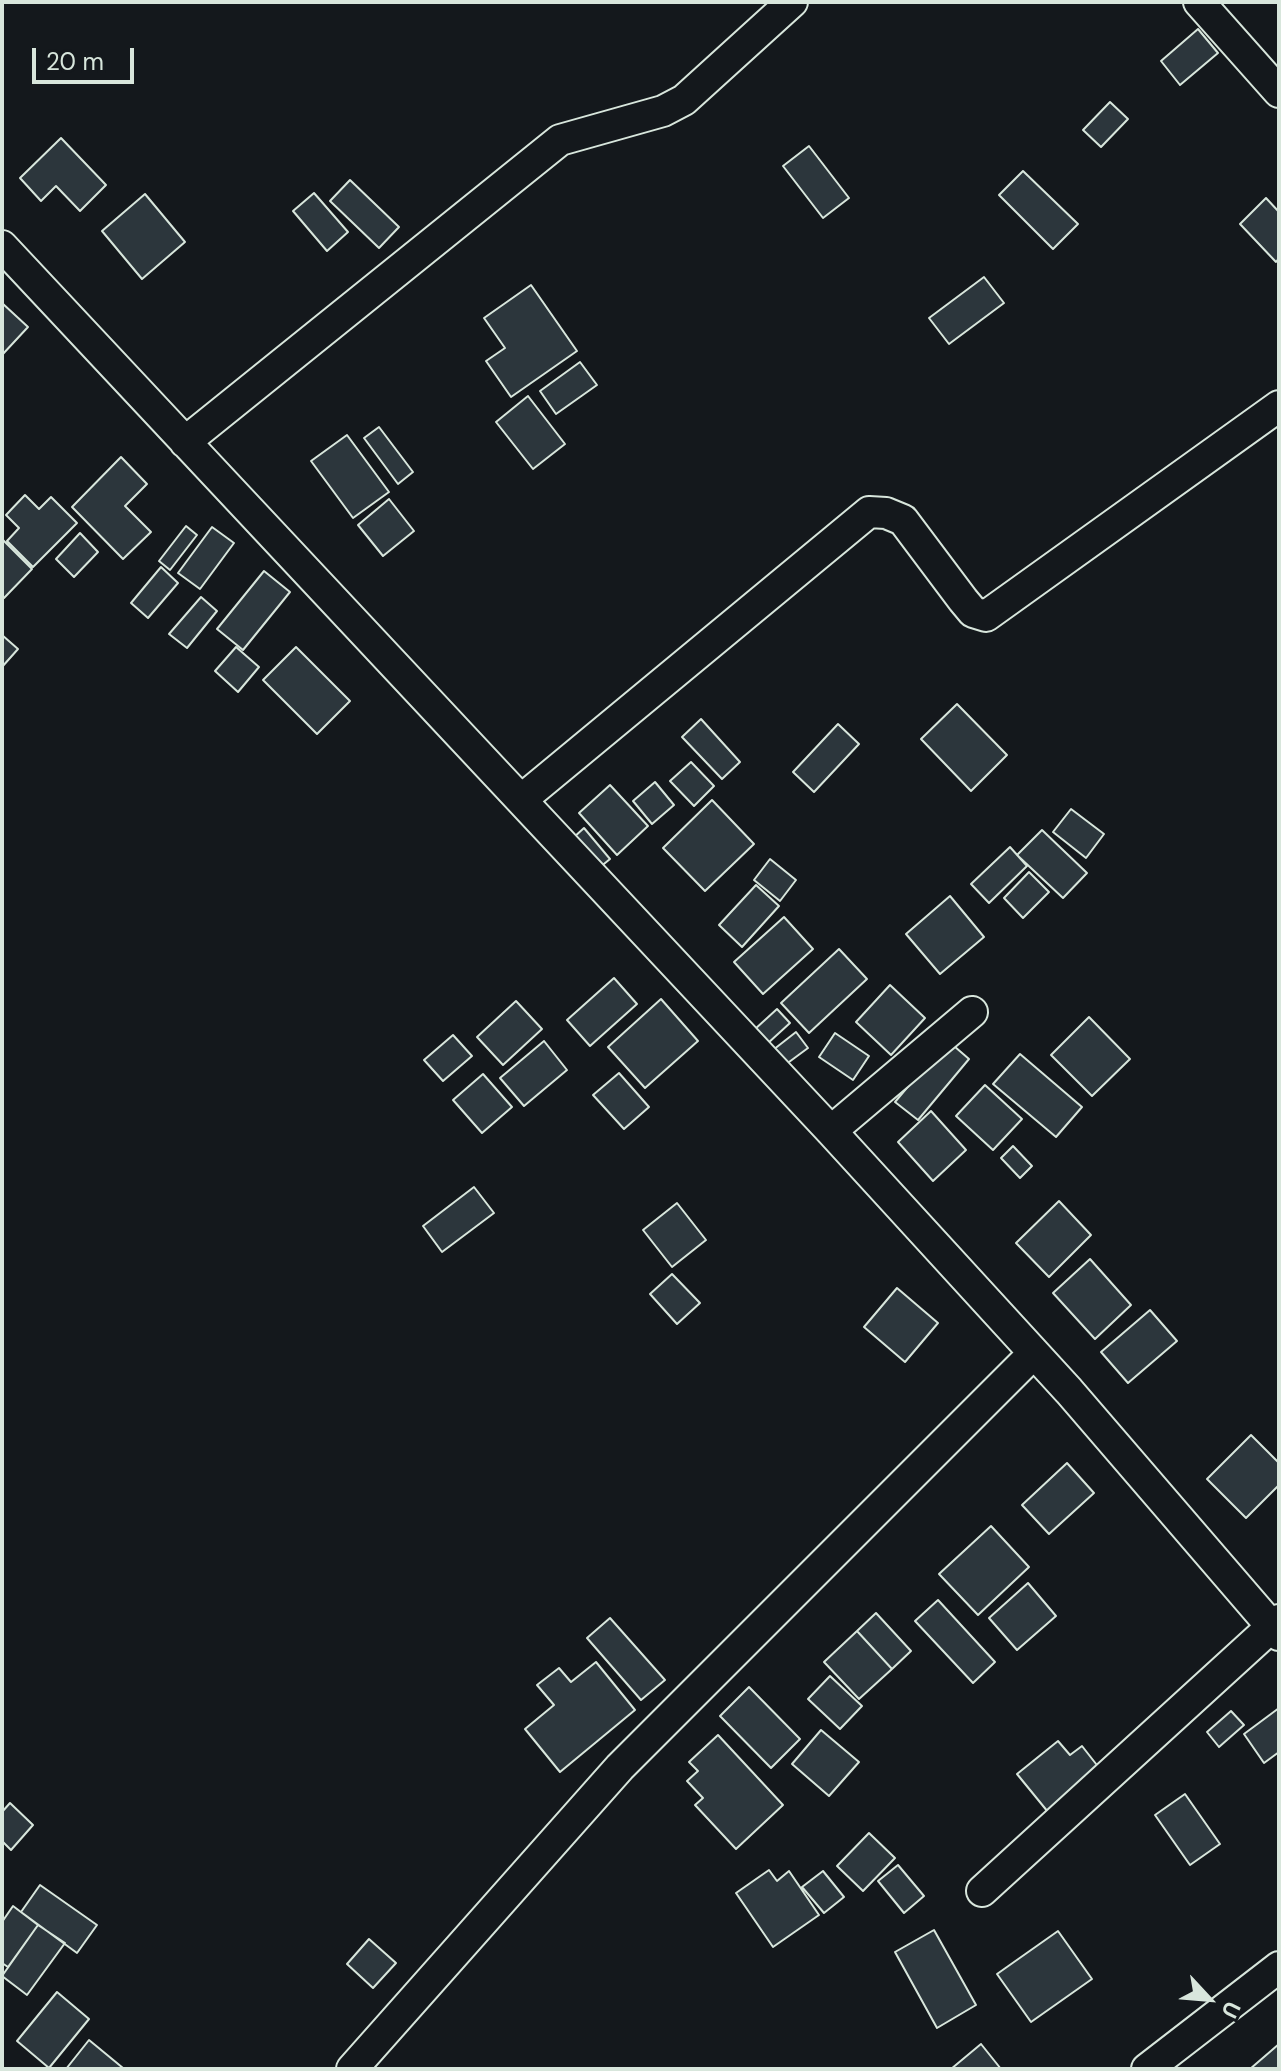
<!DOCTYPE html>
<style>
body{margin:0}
#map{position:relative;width:1281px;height:2071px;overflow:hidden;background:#14181c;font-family:"DM Sans",sans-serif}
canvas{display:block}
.frame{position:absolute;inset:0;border:4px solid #d8e6dc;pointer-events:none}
.north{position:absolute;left:1169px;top:1959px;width:80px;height:80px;-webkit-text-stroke:6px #14181c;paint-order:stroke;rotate:116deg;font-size:22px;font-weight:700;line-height:32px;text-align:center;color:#d8e6dc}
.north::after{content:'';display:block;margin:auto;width:28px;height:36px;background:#d8e6dc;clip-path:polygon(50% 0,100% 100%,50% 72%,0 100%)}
.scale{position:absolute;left:32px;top:48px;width:102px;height:36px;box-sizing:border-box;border:4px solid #d8e6dc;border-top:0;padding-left:10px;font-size:24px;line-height:28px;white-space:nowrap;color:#d8e6dc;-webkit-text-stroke:6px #14181c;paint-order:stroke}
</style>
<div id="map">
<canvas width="1281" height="2071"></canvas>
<div class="frame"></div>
<div class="north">U</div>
<div class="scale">20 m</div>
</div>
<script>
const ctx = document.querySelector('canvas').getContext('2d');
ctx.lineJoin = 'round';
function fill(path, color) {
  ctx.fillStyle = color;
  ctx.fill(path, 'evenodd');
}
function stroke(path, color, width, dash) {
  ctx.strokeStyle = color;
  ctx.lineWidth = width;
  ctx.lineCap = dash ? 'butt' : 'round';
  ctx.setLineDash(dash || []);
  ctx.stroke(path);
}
const building = new Path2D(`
 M1198,29L1218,53L1180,85L1161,61Z
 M1110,102L1128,119L1101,147L1083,130Z
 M61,138L106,185L80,211L56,186L41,201L20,178Z
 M809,146L849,198L823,218L783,166Z
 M1023,171L1078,224L1053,249L999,195Z
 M350,180L399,227L379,248L330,201Z
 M314,193L348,232L327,251L293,211Z
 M145,194L185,242L142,279L102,231Z
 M1266,198L1279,212V258L1276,262L1240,224Z
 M984,277L1004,303L949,344L929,318Z
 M531,285L577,351L511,397L486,361L505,348L484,318Z
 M2,303L28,327L2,355Z
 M580,362L597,385L556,414L540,391Z
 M528,396L565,444L533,469L496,422Z
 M379,427L413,472L398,484L364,438Z
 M347,435L389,492L353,518L311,461Z
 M121,457L147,484L125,506L151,532L123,559L72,507Z
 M25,495L39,509L51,497L77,523L33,567L7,541L19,528L6,515Z
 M389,499L414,531L383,556L358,525Z
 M186,526L197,535L170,570L159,561Z
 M212,527L234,543L200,589L178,573Z
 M80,533L98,552L74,577L56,559Z
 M2,539L32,569L4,598L2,596Z
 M161,567L178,583L148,618L131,603Z
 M264,571L290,592L243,650L217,629Z
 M201,597L217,611L187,648L169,634Z
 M2,635L18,649L2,667Z
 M236,647L259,667L238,692L215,671Z
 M296,647L350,701L317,734L263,680Z
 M957,704L1007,755L971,791L921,739Z
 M701,719L740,762L722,779L682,737Z
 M838,724L859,744L814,792L793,772Z
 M691,762L714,786L694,806L670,781Z
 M655,782L674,805L652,824L633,801Z
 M610,785L648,826L617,855L579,813Z
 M712,800L754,844L705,891L663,848Z
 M1071,809L1104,834L1086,858L1053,832Z
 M584,828L610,859L599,868L573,838Z
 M1042,830L1087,873L1063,898L1017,855Z
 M1010,847L1027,866L989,903L971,884Z
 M770,859L796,880L780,901L754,880Z
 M1029,872L1049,892L1023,918L1004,898Z
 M756,885L779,906L742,947L719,925Z
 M950,896L984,937L940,974L906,934Z
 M784,917L813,949L763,994L734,962Z
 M839,949L867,979L809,1033L781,1003Z
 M614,978L637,1004L590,1046L567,1020Z
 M890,985L925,1018L891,1055L856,1022Z
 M661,999L698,1041L645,1088L608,1047Z
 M516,1001L542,1029L503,1065L477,1037Z
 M777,1009L790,1023L767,1044L754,1030Z
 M1089,1017L1130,1059L1092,1096L1051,1055Z
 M796,1032L808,1048L785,1065L773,1050Z
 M835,1033L869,1056L853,1080L819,1057Z
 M453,1035L472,1056L443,1081L424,1060Z
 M947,1040L969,1059L918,1120L895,1102Z
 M544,1041L567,1070L524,1106L500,1078Z
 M1020,1054L1082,1107L1056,1137L993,1084Z
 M619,1073L649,1107L624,1129L593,1095Z
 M483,1074L512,1107L482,1133L453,1100Z
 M985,1085L1022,1119L993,1150L956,1116Z
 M931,1111L966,1150L933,1181L898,1142Z
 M1013,1146L1032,1166L1020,1178L1001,1158Z
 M474,1187L494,1213L442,1252L423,1226Z
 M1059,1201L1091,1235L1049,1277L1016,1243Z
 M677,1203L706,1240L672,1267L643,1230Z
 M1090,1259L1131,1305L1095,1339L1053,1293Z
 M672,1274L700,1303L677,1324L650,1294Z
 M897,1288L938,1323L905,1362L864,1327Z
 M1150,1310L1177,1341L1128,1383L1101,1352Z
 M1251,1435L1279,1463V1485L1246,1518L1207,1479Z
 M1067,1463L1094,1493L1049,1534L1022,1505Z
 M991,1526L1029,1567L978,1615L939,1574Z
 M1028,1583L1056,1616L1017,1650L989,1618Z
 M938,1600L995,1662L973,1683L915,1621Z
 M876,1613L911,1651L892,1669L857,1631Z
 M610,1618L665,1680L641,1700L587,1638Z
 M857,1631L892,1669L859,1699L824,1662Z
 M596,1662L635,1710L560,1772L525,1729L554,1705L537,1685L559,1668L571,1682Z
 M830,1676L862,1706L840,1729L808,1699Z
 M749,1687L800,1739L771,1768L720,1716Z
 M1279,1708V1752L1264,1763L1244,1734Z
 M1231,1711L1244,1725L1219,1747L1207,1732Z
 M821,1730L859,1762L829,1796L792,1764Z
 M718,1735L783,1805L736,1849L695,1805L703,1798L687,1781L698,1771L689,1762Z
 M1058,1741L1070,1755L1082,1746L1100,1769L1048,1812L1017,1774Z
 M1185,1794L1220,1844L1190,1865L1155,1815Z
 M10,1803L33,1825L11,1850L2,1841V1812Z
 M869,1833L895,1858L863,1891L837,1866Z
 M898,1865L924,1896L904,1913L878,1881Z
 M769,1870L777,1881L789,1871L819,1915L773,1947L736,1893Z
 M823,1871L844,1897L824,1913L802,1887Z
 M40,1885L97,1925L77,1953L21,1912Z
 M13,1906L38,1925L8,1967L2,1963V1922Z
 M38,1925L65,1943L27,1995L2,1976Z
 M934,1930L976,2005L937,2028L895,1952Z
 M1058,1931L1092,1979L1031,2022L997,1974Z
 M369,1939L396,1963L373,1988L347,1964Z
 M57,1992L89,2019L49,2068L17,2041Z
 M89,2040L123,2068L122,2069H66Z
 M981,2044L1001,2069H951Z
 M1279,2044V2069H1250Z`);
fill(building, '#2c363c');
stroke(building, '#d8e6dc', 2);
const minor = new Path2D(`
 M1199,2L1279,92
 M2,246L831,1131L1069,1391L1279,1635
 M185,442L560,140L663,111L684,100L792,2
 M521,800L869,512L886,513L903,520L963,600L973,612L986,616L1279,406
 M831,1131L972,1012
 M982,1891L1279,1620
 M352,2069L620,1767L1034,1353
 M1147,2069L1279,1967`);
stroke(minor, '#d8e6dc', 34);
stroke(minor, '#14181c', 30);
</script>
